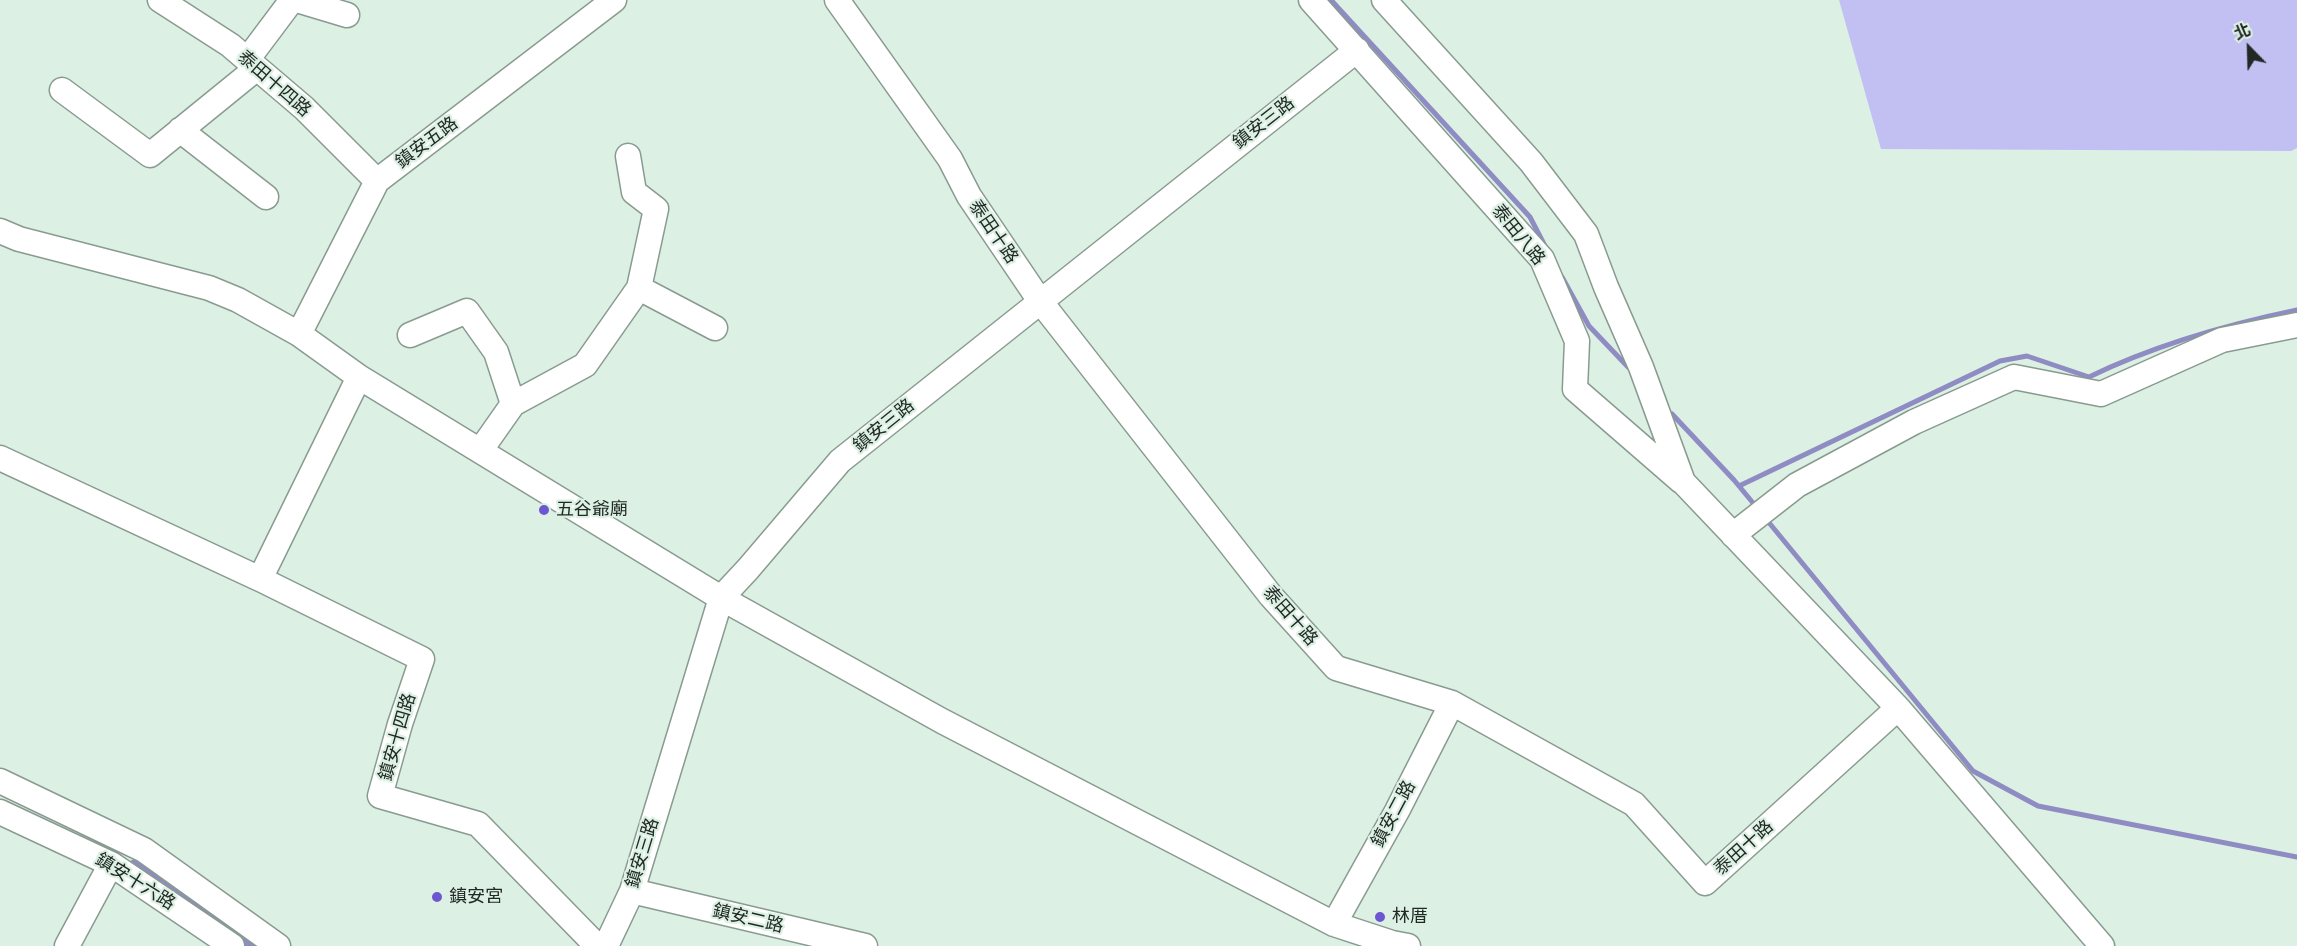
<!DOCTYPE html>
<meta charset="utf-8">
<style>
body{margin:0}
#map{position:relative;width:2297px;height:946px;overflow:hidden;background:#dcf0e4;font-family:Manrope,"Noto Sans TC",sans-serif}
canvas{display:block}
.north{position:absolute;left:2219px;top:18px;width:60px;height:60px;-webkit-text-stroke:4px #dcf0e4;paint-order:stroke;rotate:337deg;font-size:16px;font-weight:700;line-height:24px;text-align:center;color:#222925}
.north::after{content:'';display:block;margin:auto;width:21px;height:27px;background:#222925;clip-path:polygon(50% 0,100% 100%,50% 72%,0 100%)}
</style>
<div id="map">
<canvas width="2297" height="946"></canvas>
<div class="north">北</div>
</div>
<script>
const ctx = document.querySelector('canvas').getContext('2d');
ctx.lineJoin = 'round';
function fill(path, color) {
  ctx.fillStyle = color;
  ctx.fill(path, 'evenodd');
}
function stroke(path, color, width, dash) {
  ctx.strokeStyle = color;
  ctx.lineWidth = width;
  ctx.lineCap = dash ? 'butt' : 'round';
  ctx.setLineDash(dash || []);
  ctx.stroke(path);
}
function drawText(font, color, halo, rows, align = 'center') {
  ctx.font = font + ' Manrope,"Noto Sans TC",sans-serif';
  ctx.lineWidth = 4.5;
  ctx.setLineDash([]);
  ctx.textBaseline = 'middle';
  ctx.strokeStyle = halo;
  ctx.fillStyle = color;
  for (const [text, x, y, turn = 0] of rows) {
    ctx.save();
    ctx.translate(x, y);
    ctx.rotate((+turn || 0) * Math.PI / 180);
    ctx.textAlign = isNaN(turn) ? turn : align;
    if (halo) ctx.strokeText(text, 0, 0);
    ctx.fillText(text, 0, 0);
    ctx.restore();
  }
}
fill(new Path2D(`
 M1839,0H2297V148L2291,151L1881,149Z`), '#c2bff2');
stroke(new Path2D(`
 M1331,0L1530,217L1546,248
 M1562,277L1589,326L1628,367
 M1672,414L1734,480L1758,509
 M1739,486L2000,361L2027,356L2089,377C2155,345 2225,325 2297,310
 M1766,519L1973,771L2038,806L2297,857`), '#8f8bc3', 5);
stroke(new Path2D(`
 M136,868L181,895L255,946`), '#8f8bc3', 18);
const minor = new Path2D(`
 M160,0L230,45L304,108L377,181
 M297,0L347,15
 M837,0L950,159L969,196L1040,301L1271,596L1336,668L1452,703L1634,804L1705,883L1898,708
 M1311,0L1542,259L1577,341L1575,389L1681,481
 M1384,0L1531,162L1586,234L1606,287L1641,367L1683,482L1898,708L2102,946
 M247,60L292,0
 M62,90L150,155L257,68
 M180,130L266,197
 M0,231L19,239L209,288L238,300L299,334L359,377L721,598L942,721L1334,924L1392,943L1408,946
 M639,288L715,328
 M299,334L377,181L614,0
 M410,335L467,311L496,352L513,404
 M480,451L513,404L585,365L639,288L656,209L634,192L628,156
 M0,458L260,579L359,377
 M1733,535L1797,485L1914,422L2014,377L2101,394L2222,340L2297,325
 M260,579L422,659L400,724L380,796L478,824L597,946
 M0,781L144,850L278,946
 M0,812L111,864L232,946
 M632,891L865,946
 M1334,924L1397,811L1452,703
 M67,946L111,864
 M606,946L632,891L721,598L748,569L840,461L1357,50`);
stroke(minor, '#899b90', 27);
stroke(minor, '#fff', 24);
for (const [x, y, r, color] of [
 [544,510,6,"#6d57d0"],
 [437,897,6,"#6d57d0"],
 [1380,917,6,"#6d57d0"]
]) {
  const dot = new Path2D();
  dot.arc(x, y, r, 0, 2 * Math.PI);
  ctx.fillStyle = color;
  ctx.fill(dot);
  stroke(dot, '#dcf0e4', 2);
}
drawText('18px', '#222925', '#dcf0e4', [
 ["泰田十四路",274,84,41],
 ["鎮安三路",1264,123,-38],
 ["鎮安五路",427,143,-37],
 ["泰田十路",993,232,56],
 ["泰田八路",1518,235,51],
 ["鎮安三路",884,426,-39],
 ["泰田十路",1290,616,49],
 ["鎮安十四路",398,737,-74],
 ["鎮安二路",1394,814,-62],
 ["泰田十路",1744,848,-42],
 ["鎮安三路",643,853,-73],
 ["鎮安十六路",135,882,32],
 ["鎮安二路",748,919,13]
]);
drawText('18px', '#222925', '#dcf0e4', [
 ["五谷爺廟",556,510],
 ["鎮安宮",449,897],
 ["林厝",1392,917]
], 'left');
</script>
